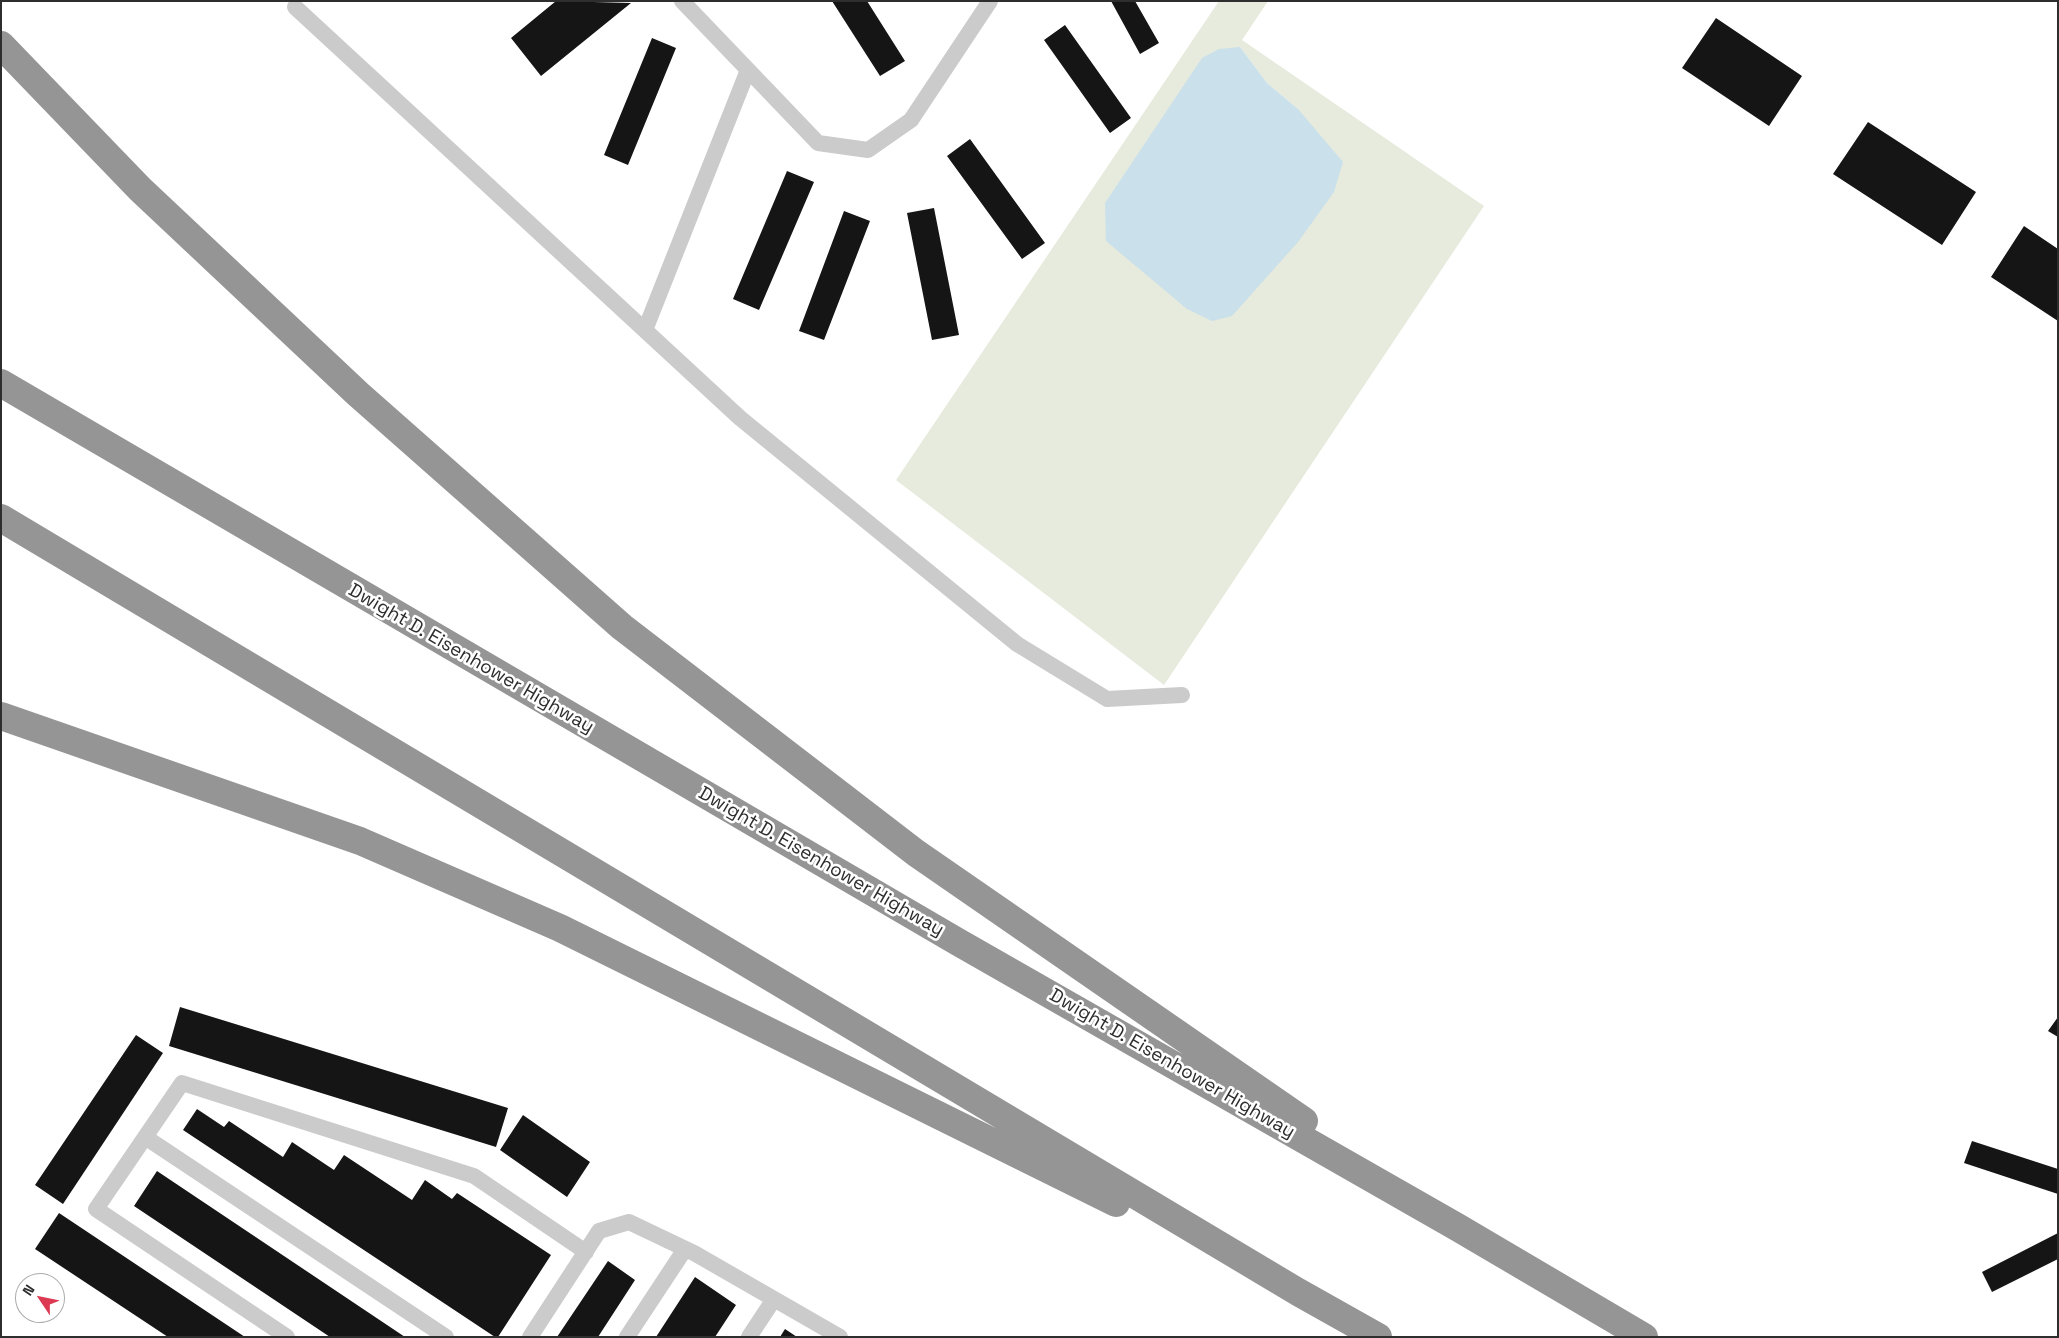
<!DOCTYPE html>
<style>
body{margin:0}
#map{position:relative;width:2059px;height:1338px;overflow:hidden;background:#fff;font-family:"Space Grotesk",sans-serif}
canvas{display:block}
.frame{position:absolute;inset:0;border:2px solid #2e2e2e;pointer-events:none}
.north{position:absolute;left:15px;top:1273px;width:50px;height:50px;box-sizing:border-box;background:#fff;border:1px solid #ababab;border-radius:50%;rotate:304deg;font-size:14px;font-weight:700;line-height:20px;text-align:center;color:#2e2e2e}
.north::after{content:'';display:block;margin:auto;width:18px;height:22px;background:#dc3953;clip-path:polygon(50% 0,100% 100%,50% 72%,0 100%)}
</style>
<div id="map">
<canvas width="2059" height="1338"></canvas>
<div class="frame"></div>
<div class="north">N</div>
</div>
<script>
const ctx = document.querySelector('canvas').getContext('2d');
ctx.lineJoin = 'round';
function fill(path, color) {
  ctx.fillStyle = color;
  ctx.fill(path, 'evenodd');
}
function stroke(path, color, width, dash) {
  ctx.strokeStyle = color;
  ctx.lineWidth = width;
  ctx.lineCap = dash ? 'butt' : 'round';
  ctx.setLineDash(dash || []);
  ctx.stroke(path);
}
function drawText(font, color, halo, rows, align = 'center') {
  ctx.font = font + ' "Space Grotesk",sans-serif';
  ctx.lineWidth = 5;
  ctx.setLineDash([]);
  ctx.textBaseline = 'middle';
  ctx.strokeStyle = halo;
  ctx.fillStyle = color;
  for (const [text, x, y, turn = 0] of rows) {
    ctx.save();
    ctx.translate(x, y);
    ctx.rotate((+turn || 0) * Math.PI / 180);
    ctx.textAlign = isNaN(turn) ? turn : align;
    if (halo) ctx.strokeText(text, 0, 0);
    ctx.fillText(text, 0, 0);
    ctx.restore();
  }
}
fill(new Path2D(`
 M1219,1H1268L1242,40L1484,206L1164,685L896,480ZM1240,47L1267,83L1298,109L1212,321Z`), '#e6ebdd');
fill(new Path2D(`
 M1240,47L1267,83L1298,109L1343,162L1334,192L1298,242L1232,316L1212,321L1187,309L1106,241L1105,203L1202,58L1219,49Z`), '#cae0ea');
fill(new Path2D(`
 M556,1L631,3L541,76L511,38Z
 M832,1H867L905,61L880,76Z
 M1111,1H1135L1159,43L1140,54Z
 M1716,18L1802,76L1769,126L1682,68Z
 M1065,25L1131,118L1110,133L1044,40Z
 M652,38L676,48L628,165L604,155Z
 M1868,122L1976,192L1942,245L1833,174Z
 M970,139L1045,243L1022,259L947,156Z
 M787,171L814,182L759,310L733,299Z
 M934,208L959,335L932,340L907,213Z
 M844,211L870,221L824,340L799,331Z
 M2024,226L2058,249V321L1991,277Z
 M180,1007L508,1108L496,1147L169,1046Z
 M2058,1017V1037L2048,1031Z
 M136,1035L163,1053L63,1204L35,1185Z
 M197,1109L224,1127L229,1121L283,1157L292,1142L334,1170L344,1155L412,1200L425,1180L452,1199L457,1193L551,1255L498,1337H495L183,1130Z
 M523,1115L590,1162L567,1197L500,1150Z
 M1972,1141L2058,1169V1194L1964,1163Z
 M157,1171L405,1337H330L134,1206Z
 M59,1213L245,1337H168L35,1249Z
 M2058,1233V1259L1992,1292L1982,1272Z
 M608,1261L635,1280L598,1337H557Z
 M695,1277L736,1305L715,1337H656Z
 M785,1329L797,1337H780Z`), '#151515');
stroke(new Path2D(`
 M682,1L818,143L868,150L911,120L990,1
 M295,7L740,418L1017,644L1107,699L1182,695
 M645,330L748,70
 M145,1137L446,1337
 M287,1337L96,1209L182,1083L474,1176L586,1252
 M530,1337L599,1231L629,1222L694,1253L840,1337
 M627,1337L685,1249
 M749,1337L774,1299`), '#cbcbcb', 16);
stroke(new Path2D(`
 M1,45L140,189L358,394L622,627L916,853L1304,1121
 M1,383L958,942L1457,1227L1644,1337
 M1,518L1298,1292L1378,1337
 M1,716L360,841L560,928L1116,1203`), '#959595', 28);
drawText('19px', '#2e2e2e', '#fff', [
 ["Dwight D. Eisenhower Highway",471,659,30],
 ["Dwight D. Eisenhower Highway",821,862,30],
 ["Dwight D. Eisenhower Highway",1172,1064,30]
]);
</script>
